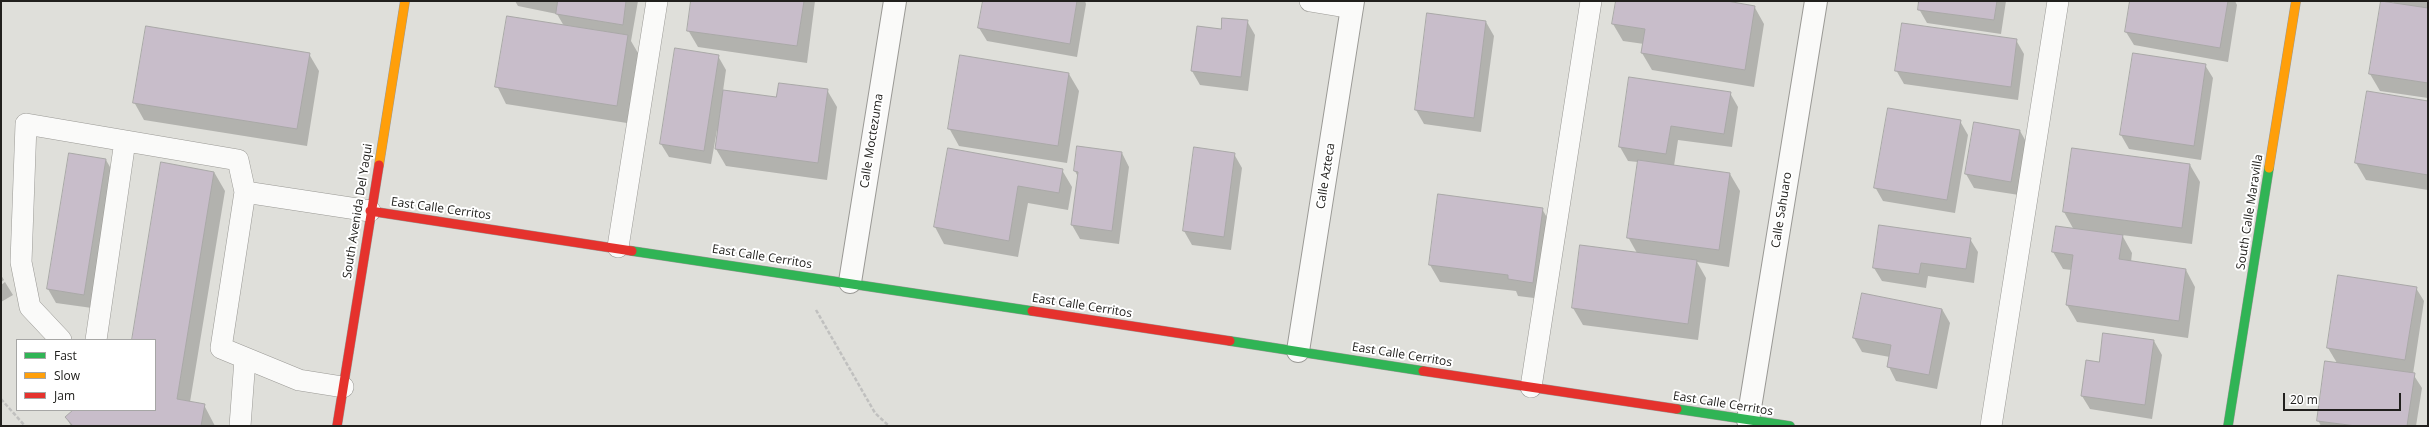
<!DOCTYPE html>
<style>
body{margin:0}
#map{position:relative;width:2429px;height:427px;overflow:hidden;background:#dfdfda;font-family:"Open Sans",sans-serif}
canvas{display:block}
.frame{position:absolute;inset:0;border:2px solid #21201d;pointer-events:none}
.legend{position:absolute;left:16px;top:339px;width:140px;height:72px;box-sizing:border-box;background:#fff;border:1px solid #a6a6a5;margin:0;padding:5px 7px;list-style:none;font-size:12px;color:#21201d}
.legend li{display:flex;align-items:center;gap:8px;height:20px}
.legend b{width:20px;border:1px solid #a6a6a5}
.scale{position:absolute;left:2283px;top:393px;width:118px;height:18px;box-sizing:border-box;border:2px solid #21201d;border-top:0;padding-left:5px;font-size:12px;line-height:14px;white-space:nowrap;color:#21201d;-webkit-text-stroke:3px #fff;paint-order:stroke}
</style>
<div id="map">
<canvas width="2429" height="427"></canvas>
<div class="frame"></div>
<ul class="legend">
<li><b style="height:5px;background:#30b455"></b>Fast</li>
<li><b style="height:5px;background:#ff9f0a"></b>Slow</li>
<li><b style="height:5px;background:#e5322d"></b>Jam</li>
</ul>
<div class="scale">20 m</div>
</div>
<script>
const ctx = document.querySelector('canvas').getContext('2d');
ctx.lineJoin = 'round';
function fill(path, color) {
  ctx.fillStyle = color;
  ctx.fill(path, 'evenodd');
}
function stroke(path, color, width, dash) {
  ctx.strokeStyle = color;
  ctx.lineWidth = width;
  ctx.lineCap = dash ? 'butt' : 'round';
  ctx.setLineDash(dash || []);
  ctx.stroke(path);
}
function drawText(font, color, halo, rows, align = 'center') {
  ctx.font = font + ' "Open Sans",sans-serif';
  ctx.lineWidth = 4;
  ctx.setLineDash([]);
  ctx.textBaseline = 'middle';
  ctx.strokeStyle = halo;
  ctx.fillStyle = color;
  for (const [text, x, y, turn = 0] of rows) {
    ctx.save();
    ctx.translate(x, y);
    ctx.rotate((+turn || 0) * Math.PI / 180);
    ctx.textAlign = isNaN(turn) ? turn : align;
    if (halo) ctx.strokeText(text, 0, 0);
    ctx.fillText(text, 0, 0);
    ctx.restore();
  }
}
fill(new Path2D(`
 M515,1H638L631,41L638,53L627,123L506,104L497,86L564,26L557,14L518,6Z
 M692,1H815L807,63L698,47L688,30Z
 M984,1H1085L1086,4L1077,57L987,41L979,28Z
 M1617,1H1721L1754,6L1764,24L1754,87L1652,70L1642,53L1644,44L1623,41L1613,24Z
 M1920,1H2006L2001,34L1927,23L1919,9Z
 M2131,1H2235L2237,5L2228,62L2134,45L2126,32Z
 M2392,1H2428V98L2380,91L2370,74L2394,3Z
 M1247,21L1255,35L1248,91L1200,85L1192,71L1198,27L1222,30Z
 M1486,22L1494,36L1481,132L1424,124L1416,110Z
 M2016,40L2024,54L2018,100L1904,84L1896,70Z
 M309,54L319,71L307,146L144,120L134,102Z
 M718,56L726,70L723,91L777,98L827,90L837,107L827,180L726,166L716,149L718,130H717L711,164L669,157L661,144Z
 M2205,65L2213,78L2201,160L2129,149L2121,135Z
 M1069,74L1079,91L1067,163L959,146L949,128Z
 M1730,93L1738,107L1732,147L1678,140L1674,166L1730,174L1740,191L1729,267L1697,262L1706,278L1698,340L1583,325L1573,308L1637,253L1628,237L1638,162L1628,161L1620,147Z
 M2428,102V190L2366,180L2356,163Z
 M1960,121L1968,135L1955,213L1883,201L1875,187Z
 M2020,131L2028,145L2019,195L1974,188L1966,174Z
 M2073,149L2190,165L2200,182L2192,244L2122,235L2132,253L2131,262L2186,270L2195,287L2188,338L2077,322L2067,305L2072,270L2063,269L2053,252L2074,230L2064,212Z
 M949,150L1062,170L1072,187L1068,210L1028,203L1018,257L944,244L935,227Z
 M1122,153L1129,167L1119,244L1080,239L1072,225L1078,177L1075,171Z
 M1234,154L1242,168L1231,250L1192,245L1184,231Z
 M106,160L114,174L92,308L56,303L48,289Z
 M214,172L225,191L190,402L204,405L215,426H71L66,417L74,410H155V340H133Z
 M1542,209L1552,226L1542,299L1518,296L1516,291L1440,282L1430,265Z
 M1970,239L1978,252L1974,283L1928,276L1926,288L1882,281L1874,268Z
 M1,275L4,280L1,282Z
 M2339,276L2416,288L2424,301L2413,374L2422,388L2416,426H2321L2318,420L2337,363L2328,348Z
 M5,282L13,295L1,302V285Z
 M1942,309L1950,323L1937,389L1896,381L1889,367L1890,357L1862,352L1854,338Z
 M2154,341L2162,355L2152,419L2090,409L2082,396L2100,363Z`), '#0003');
const building = new Path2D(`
 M558,1H626L623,25L556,14Z
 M691,1H804L797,46L687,31Z
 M983,1H1077L1070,44L978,28Z
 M1616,1H1727L1755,6L1745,70L1641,53L1645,29L1612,24Z
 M1919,1H1997L1994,20L1918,10Z
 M2130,1H2228L2220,48L2125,32Z
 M2381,1L2428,8V83L2369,74Z
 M1427,13L1486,21L1474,118L1415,110Z
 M507,16L628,35L617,106L495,87Z
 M1222,18L1248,20L1241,77L1191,71L1197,26L1221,29Z
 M1902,23L2017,39L2011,87L1895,71Z
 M146,26L310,53L297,129L133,103Z
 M675,48L719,55L704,151L660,144Z
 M2133,53L2206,64L2194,146L2120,135Z
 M960,55L1069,73L1058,146L948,129Z
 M1629,77L1731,92L1724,134L1671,126L1666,154L1619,147Z
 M779,83L828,89L818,163L715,149L723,90L776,97Z
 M2367,91L2428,101V175L2355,163Z
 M1888,108L1961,120L1947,200L1874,188Z
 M1974,122L2020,130L2011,182L1965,174Z
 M1077,146L1122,152L1112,231L1071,225L1078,172L1074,171Z
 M1194,147L1235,153L1224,237L1183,231Z
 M948,148L1063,169L1059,193L1018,186L1009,241L934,227Z
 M2072,148L2190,164L2182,228L2063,212Z
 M69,153L106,159L84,295L47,289Z
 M1638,160L1730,173L1719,250L1627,238Z
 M161,162L214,172L177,399L205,404L201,426H73L65,417L73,410H155V340H132Z
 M1438,194L1543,208L1533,283L1508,279V275L1429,265Z
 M1879,225L1971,238L1966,269L1921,263L1919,274L1873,268Z
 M2056,226L2123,235L2119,259L2186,269L2179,321L2066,305L2073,255L2052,252Z
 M1580,245L1697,260L1688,324L1572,308Z
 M2338,275L2417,287L2405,360L2327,348Z
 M1862,293L1942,309L1929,375L1887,367L1891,345L1853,338Z
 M2103,333L2154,340L2145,405L2081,396L2086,360L2099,362Z
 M2325,361L2415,373L2407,426H2356L2317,421Z`);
fill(building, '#c8bdca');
stroke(building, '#a9a8a7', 1);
const lane = new Path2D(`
 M1310,1L1352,8
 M245,192L221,348L299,380L343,387
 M618,247L657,1
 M61,340L30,307L21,262L26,124L238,160L245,192L370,211
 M96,340L125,141
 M1531,387L1591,1
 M240,426L245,359
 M1991,426L2058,1`);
const street = new Path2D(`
 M850,282L895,1
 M1298,351L1353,1
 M1748,420L1816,1`);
const fast = new Path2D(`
 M632,251L1032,311
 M1230,341L1423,371
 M1677,409L1790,426
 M2228,426L2269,168`);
const slow = new Path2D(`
 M379,165L405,1
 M2269,168L2296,1`);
const jam = new Path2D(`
 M370,211L632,251
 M1032,311L1230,341
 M1423,371L1677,409
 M337,426L379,165`);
stroke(lane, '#9a9995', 22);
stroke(street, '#9a9995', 24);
stroke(fast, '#9a9995', 10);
stroke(slow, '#9a9995', 10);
stroke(jam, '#9a9995', 10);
stroke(new Path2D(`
 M816,310L875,413L889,426
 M1,399L25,426`), '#c0c0bf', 2.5, [4, 2]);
stroke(lane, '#fafaf9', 21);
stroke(street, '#fafaf9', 22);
stroke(fast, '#30b455', 9);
stroke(slow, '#ff9f0a', 9);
stroke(jam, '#e5322d', 9);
drawText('12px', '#21201d', '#fff', [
 ["Calle Moctezuma",872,141,-81],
 ["Calle Azteca",1326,176,-81],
 ["East Calle Cerritos",441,209,8],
 ["Calle Sahuaro",1782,210,-81],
 ["South Avenida Del Yaqui",358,211,-81],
 ["South Calle Maravilla",2250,212,-81],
 ["East Calle Cerritos",762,257,9],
 ["East Calle Cerritos",1082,306,9],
 ["East Calle Cerritos",1402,355,9],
 ["East Calle Cerritos",1723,404,9]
]);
</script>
